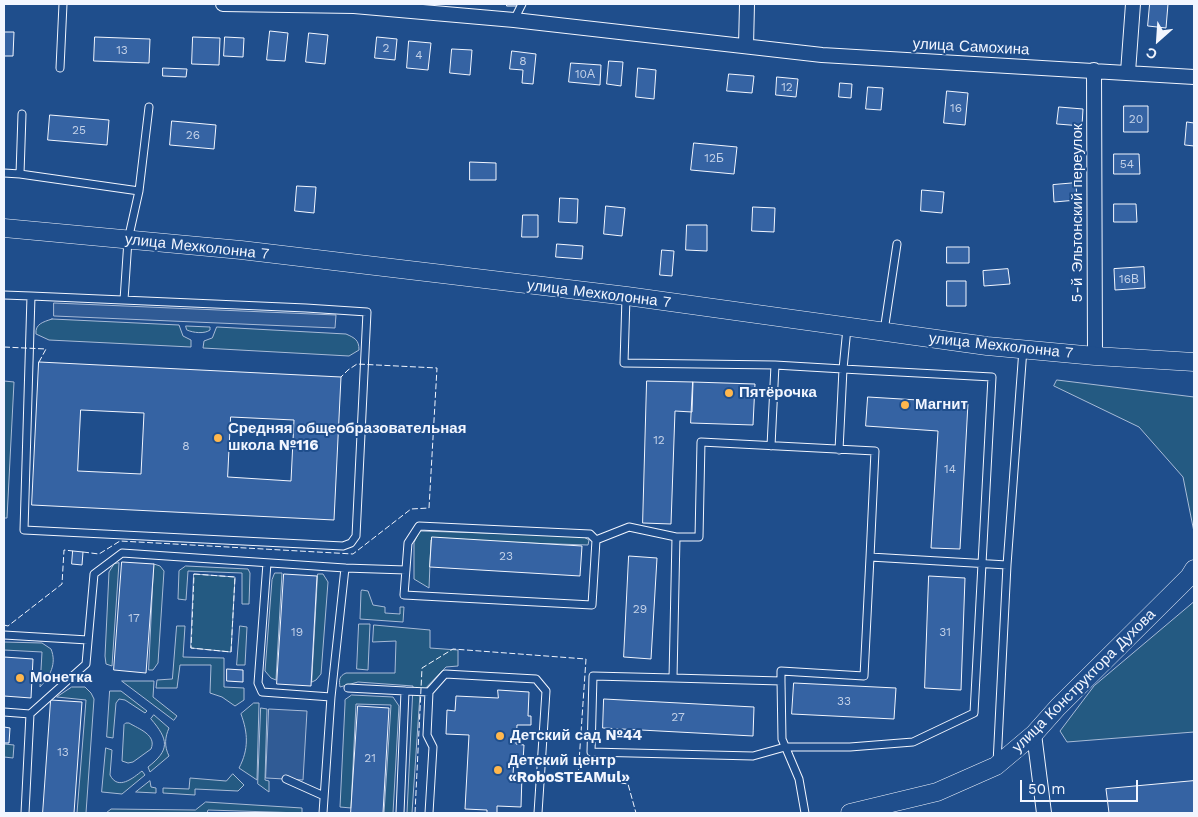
<!DOCTYPE html>
<meta charset="utf-8">
<style>
body{margin:0}
#map{position:relative;width:1198px;height:817px;overflow:hidden;background:#1f4e8c;font-family:"Work Sans",sans-serif}
canvas{display:block}
.frame{position:absolute;inset:0;border:5px solid #f2f6ff;pointer-events:none}
.north{position:absolute;left:1133px;top:15px;width:50px;height:50px;-webkit-text-stroke:4px #1f4e8c;paint-order:stroke;rotate:206deg;font-size:14px;font-weight:700;line-height:20px;text-align:center;color:#f2f6ff}
.north::after{content:'';display:block;margin:auto;width:18px;height:22px;background:#f2f6ff;clip-path:polygon(50% 0,100% 100%,50% 72%,0 100%)}
.scale{position:absolute;left:1020px;top:780px;width:118px;height:22px;box-sizing:border-box;border:2px solid #f2f6ff;border-top:0;padding-left:6px;font-size:15px;line-height:18px;white-space:nowrap;color:#f2f6ff;-webkit-text-stroke:4px #1f4e8c;paint-order:stroke}
</style>
<div id="map">
<canvas width="1198" height="817"></canvas>
<div class="frame"></div>
<div class="north">С</div>
<div class="scale">50 m</div>
</div>
<script>
const ctx = document.querySelector('canvas').getContext('2d');
ctx.lineJoin = 'round';
function fill(path, color) {
  ctx.fillStyle = color;
  ctx.fill(path, 'evenodd');
}
function stroke(path, color, width, dash) {
  ctx.strokeStyle = color;
  ctx.lineWidth = width;
  ctx.lineCap = dash ? 'butt' : 'round';
  ctx.setLineDash(dash || []);
  ctx.stroke(path);
}
function drawText(font, color, halo, rows, align = 'center') {
  ctx.font = font + ' "Work Sans",sans-serif';
  ctx.lineWidth = 4;
  ctx.setLineDash([]);
  ctx.textBaseline = 'middle';
  ctx.strokeStyle = halo;
  ctx.fillStyle = color;
  for (const [text, x, y, turn = 0] of rows) {
    ctx.save();
    ctx.translate(x, y);
    ctx.rotate((+turn || 0) * Math.PI / 180);
    ctx.textAlign = isNaN(turn) ? turn : align;
    if (halo) ctx.strokeText(text, 0, 0);
    ctx.fillText(text, 0, 0);
    ctx.restore();
  }
}
const green = new Path2D(`
 M52,319L179,325L183,336L191,340V347L49,340L36,334C35,324 43,322 52,319Z
 M186,326L210,327V330C205,334 193,333 187,330Z
 M217,327L346,334C355,338 359,340 359,350L349,356L203,348L204,341L212,338Z
 M1057,380L1194,397V532L1183,477L1139,427L1054,386Z
 M4,381L14,382L7,518H4Z
 M420,531L582,536L589,540L588,545L431,540L429,588L414,579V543Z
 M119,563L112,666L106,664L105,656L109,572L114,564Z
 M154,564L160,566L164,571L158,663L153,670H149Z
 M186,566L248,569L250,573L249,604H242V573L188,571L186,600L178,599L179,571Z
 M275,573H282L276,680L271,678L265,671L272,580Z
 M194,574L235,577L231,652L191,648Z
 M318,574H323L328,582L321,674L316,680L312,682Z
 M362,590L368,591L373,605L385,607V613L400,614V607H404L403,622L360,619L361,592Z
 M1194,602V732L1067,742L1060,731L1094,686Z
 M359,624H370L368,670L357,669Z
 M374,625L430,630V648L458,650V666L446,667L420,694L412,813H407L413,686L358,682L340,687C339,680 339,676 346,673H395L396,641L373,642Z
 M177,626H185L183,657L224,658V687L244,688V700L235,706L222,697L210,693L211,665H180L177,688H156L157,680L172,679Z
 M240,626L247,627L245,665H237Z
 M4,642L42,643L51,649C57,664 50,676 40,687L42,652L4,650Z
 M122,681H154L153,697L177,716L174,720Z
 M72,687H85L91,693L94,699L86,813H77L86,700L57,697Z
 M110,691H121L147,711L145,713L125,700L119,699L116,703L113,738L107,737Z
 M352,695L393,697L399,706L393,813H384L391,705L356,704L351,808L340,807L345,704V700Z
 M254,703H259L257,780L239,768C249,749 248,733 241,714Z
 M261,708L267,709L265,780L269,781V792L258,784Z
 M154,715L169,728C165,737 164,746 169,756L150,772L148,767C170,750 169,740 151,719Z
 M126,723H129C139,729 157,735 151,749L133,762L128,763L122,761L124,725Z
 M4,744L14,745L13,758L4,757Z
 M106,748L112,750L110,775C118,791 133,778 142,771L145,775L122,794L102,792Z
 M233,774L244,785L238,791L195,789V795L163,793V788L189,789L190,778L226,781Z
 M150,781L151,787L156,788V793L136,792Z
 M206,802L302,808V813L208,810L207,813H106L111,809L195,810Z`);
fill(green, '#245a82');
stroke(green, '#a8bbd7', 1);
const parking = new Path2D(`
 M54,303L336,315L335,328L54,316Z
 M269,709L307,711L303,780L266,778Z`);
fill(parking, '#305b95');
stroke(parking, '#a8bbd7', 1);
const building = new Path2D(`
 M507,4H518V6H507Z
 M1150,4H1168L1166,28L1148,26Z
 M270,31L288,33L285,61L267,60Z
 M4,32H14L13,56H4Z
 M309,33L328,35L325,64L306,62Z
 M95,37L150,39L149,63L94,61Z
 M193,37L220,38L219,65L192,64Z
 M225,37L244,38L243,57L224,56Z
 M377,37L397,39L395,60L375,58Z
 M409,41L431,43L428,70L407,68Z
 M452,49L472,50L470,75L450,73Z
 M512,51L536,54L533,84L522,83L523,70L510,69Z
 M609,61L623,62L621,86L607,84Z
 M571,63L601,65L600,85L569,82Z
 M163,68L187,69L186,77L163,76Z
 M638,68L656,70L654,99L636,97Z
 M729,74L754,76L752,93L727,91Z
 M777,77L798,79L796,97L776,95Z
 M840,83L852,84L851,98L839,97Z
 M868,87L883,88L881,110L866,109Z
 M947,91L968,93L965,125L944,123Z
 M1124,106H1148V132H1124Z
 M1059,107L1083,109L1082,126L1057,124Z
 M50,115L109,120L107,145L48,140Z
 M172,121L216,125L214,149L170,145Z
 M1187,122L1194,123V146L1185,145Z
 M694,143L737,147L734,174L691,170Z
 M1114,154H1139L1140,174H1114Z
 M470,162L496,163V180H470Z
 M1076,183L1077,200L1054,202L1053,185Z
 M297,186L316,187L314,213L295,211Z
 M922,190L944,192L942,213L921,211Z
 M560,198L578,199L577,223L559,222Z
 M1114,204H1136L1137,222H1114Z
 M606,206L625,208L622,236L604,234Z
 M753,207L775,208L774,232L752,231Z
 M523,215H538V237H522Z
 M687,225H707V251L686,250Z
 M557,244L583,246L582,259L556,257Z
 M947,247H969V263H947Z
 M662,250L674,251L672,276L660,275Z
 M1144,267L1145,288L1115,290L1114,269Z
 M1008,269L1010,284L984,286L983,271Z
 M947,281H966V306H947Z
 M39,362L341,377L334,520L32,505ZM81,410L144,413L141,474L78,471ZM231,417L294,420L291,481L228,477Z
 M647,381L693,382L692,412L675,411L671,524L643,523Z
 M693,382L755,384L753,425L691,423Z
 M868,397L968,403L960,549L931,548L938,431L866,426Z
 M432,537L582,546L580,576L430,567Z
 M73,551L83,552L82,565L72,564Z
 M629,556L657,558L651,659L624,657Z
 M122,562L154,564L146,673L114,670Z
 M284,574L317,576L311,686L277,684Z
 M929,576L965,578L961,690L925,688Z
 M4,657L33,659L31,698L4,696Z
 M227,669L243,670V682L227,681Z
 M794,683L896,688L894,719L792,714Z
 M498,690L529,692L528,716H531V725H517L516,744L524,745L523,761H514L513,774L522,775L521,807L497,806V813H487V810L465,809L469,735L446,734L447,710L455,711L456,696L498,698Z
 M604,699L754,707L753,736L603,728Z
 M51,700L82,702L74,813H43Z
 M358,706L389,708L383,813H351Z
 M4,727L10,728L9,743H4Z
 M1194,781V813H1109L1106,789Z`);
fill(building, '#3563a3');
stroke(building, '#f2f6ff', 1);
const service = new Path2D(`
 M514,20L522,4
 M60,68L63,4
 M4,173L20,174L139,191
 M20,174L22,114
 M4,295L31,296L306,308L367,312L356,536L351,543L343,546L24,530L31,296
 M626,297L624,363L775,365L843,369L847,328
 M124,300L128,240L139,191L149,107
 M884,331L897,244
 M771,446L775,365
 M419,526L590,534L596,540L592,605L404,595L408,543Z
 M676,537H699L701,442L875,451L870,557L1007,565
 M596,540L629,527L676,537L673,678L781,681L782,739L799,779L805,813
 M267,563L258,683L262,692L331,697
 M4,635L88,640
 M673,678L593,676L591,752L753,756L785,747H850L913,742L974,713L992,377L843,369L839,450
 M781,681V671L864,676L870,557
 M348,688L405,691L400,813
 M405,691L429,692
 M4,712L30,714
 M997,763L1007,565L1023,349
 M286,779L324,796
 M25,813L30,714L86,664L94,574L122,553L345,568L406,570
 M323,813L331,697L345,568
 M429,813L433,747L427,735L429,692L445,674L536,679L546,691L538,813`);
const minor = new Path2D(`
 M223,4L354,6L514,20L822,55L1194,77
 M746,46L747,4
 M1094,70L1095,356
 M1128,72L1133,4
 M1034,734L1044,813`);
const tertiary = new Path2D(`
 M4,228L241,250L627,296L987,346L1095,356L1194,362
 M850,813L937,792L996,766L1034,734L1058,707L1189,577L1194,569`);
stroke(service, '#f2f6ff', 9);
stroke(minor, '#f2f6ff', 16);
stroke(tertiary, '#f2f6ff', 19);
stroke(service, '#1f4e8c', 7);
stroke(minor, '#1f4e8c', 14);
stroke(tertiary, '#1f4e8c', 18);
stroke(new Path2D(`
 M4,347L46,349L39,362
 M83,552L99,554L120,541L353,554L411,509L429,508L437,368L357,364L348,370L341,377
 M194,574L235,577L231,652L191,648Z
 M4,625L8,626L62,584L64,550L73,551
 M415,813L422,668L453,649L586,659L578,777L628,784L636,813`), '#f2f6ff', 1, [6, 2.5]);
for (const [x, y, r, color] of [
 [729,393,5,"#ffb74d"],
 [905,405,5,"#ffb74d"],
 [218,438,5,"#ffb74d"],
 [20,678,5,"#ffb74d"],
 [500,736,5,"#ffb74d"],
 [498,770,5,"#ffb74d"]
]) {
  const dot = new Path2D();
  dot.arc(x, y, r, 0, 2 * Math.PI);
  ctx.fillStyle = color;
  ctx.fill(dot);
  stroke(dot, '#1f4e8c', 2);
}
drawText('12px', '#c3d1e8', null, [
 ["2",386,48],
 ["13",122,50],
 ["4",419,55],
 ["8",523,61],
 ["10А",585,74],
 ["12",787,87],
 ["16",956,108],
 ["20",1136,119],
 ["25",79,130],
 ["26",193,135],
 ["12Б",714,158],
 ["54",1127,164],
 ["16В",1129,279],
 ["12",659,440],
 ["8",186,446],
 ["14",950,469],
 ["23",506,556],
 ["29",640,609],
 ["17",134,618],
 ["19",297,632],
 ["31",945,632],
 ["33",844,701],
 ["27",678,717],
 ["13",63,752],
 ["21",370,758]
]);
drawText('15px', '#f2f6ff', '#1f4e8c', [
 ["улица Самохина",971,47,3],
 ["5-й Эльтонский переулок",1078,213,-90],
 ["улица Мехколонна 7",197,247,6],
 ["улица Мехколонна 7",599,294,7],
 ["улица Мехколонна 7",1001,346,6],
 ["улица Конструктора Духова",1084,681,-45]
]);
drawText('bold 15px', '#f2f6ff', '#1f4e8c', [
 ["Пятёрочка",739,393],
 ["Магнит",915,405],
 ["Средняя общеобразовательная",228,429],
 ["школа №116",228,446],
 ["Монетка",30,678],
 ["Детский сад №44",510,736],
 ["Детский центр",508,761],
 ["«RoboSTEAMul»",508,778]
], 'left');
</script>
